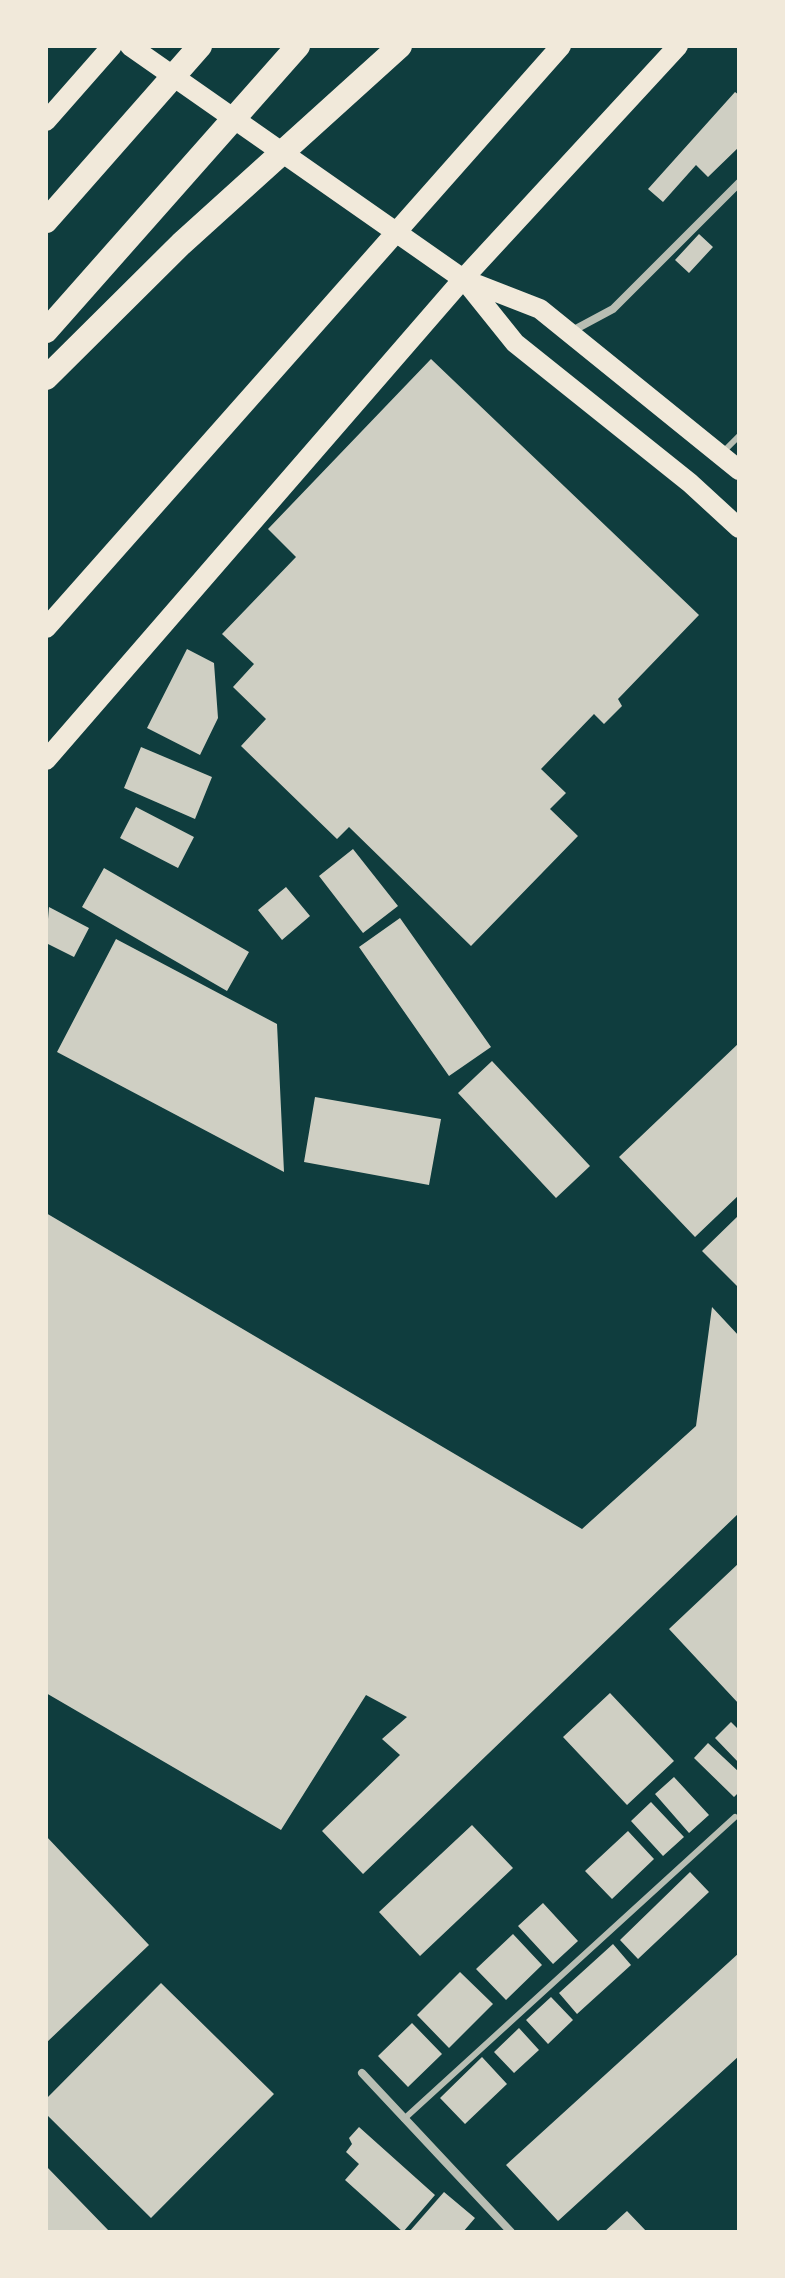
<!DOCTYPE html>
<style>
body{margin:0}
#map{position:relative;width:785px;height:2278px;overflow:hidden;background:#0f3d3e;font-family:"Titillium Web",sans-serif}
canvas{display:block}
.frame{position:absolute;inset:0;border:48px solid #f1e9da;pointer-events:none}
</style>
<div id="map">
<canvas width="785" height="2278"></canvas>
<div class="frame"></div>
</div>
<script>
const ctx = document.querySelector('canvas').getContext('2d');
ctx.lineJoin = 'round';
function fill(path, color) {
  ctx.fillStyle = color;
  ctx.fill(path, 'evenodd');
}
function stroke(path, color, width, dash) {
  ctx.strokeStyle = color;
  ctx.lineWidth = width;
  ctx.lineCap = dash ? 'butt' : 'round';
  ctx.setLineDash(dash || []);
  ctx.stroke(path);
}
fill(new Path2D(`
 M735,92L739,95V147L708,177L696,165L663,202L648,189Z
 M699,234L713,247L689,273L675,260Z
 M431,359L699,615L618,699L622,706L604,724L594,714L541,769L566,793L550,809L578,836L471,946L349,827L337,839L241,746L266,719L233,687L254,664L222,634L296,557L268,529Z
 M187,649L214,663L218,718L200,755L147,728Z
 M141,747L212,777L195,819L124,788Z
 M136,807L194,837L178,868L120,838Z
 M353,849L398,906L363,933L319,876Z
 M104,868L249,952L227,991L82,907Z
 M286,887L310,916L282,940L258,910Z
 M49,907L89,928L74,957L46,943Z
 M400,918L491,1047L449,1076L359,947Z
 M116,939L277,1024L284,1172L57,1052Z
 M739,1043V1195L695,1237L619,1157Z
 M492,1061L590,1166L556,1198L458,1093Z
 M315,1097L441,1119L429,1185L304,1162Z
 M46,1213L582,1529L696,1426L712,1307L739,1336V1513L363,1874L322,1831L400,1755L382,1739L407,1717L366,1695L281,1830L46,1693Z
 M739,1215V1288L702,1251Z
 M739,1563V1704L669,1629Z
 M610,1693L674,1761L627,1805L563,1737Z
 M731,1722L739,1730V1763L715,1738Z
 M708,1743L739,1772V1792L734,1797L694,1758Z
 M674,1777L709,1815L689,1833L655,1794Z
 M651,1802L684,1837L663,1856L631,1821Z
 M472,1825L513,1868L420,1956L379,1912Z
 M628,1831L654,1859L612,1899L585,1871Z
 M46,1836L149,1945L46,2043Z
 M690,1872L709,1892L638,1959L620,1940Z
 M543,1903L578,1941L553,1964L518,1926Z
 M513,1934L542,1965L506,2000L476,1969Z
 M613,1944L631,1965L577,2014L559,1993Z
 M739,1953V2056L558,2221L506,2165Z
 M460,1972L493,2004L449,2048L417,2015Z
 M161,1983L274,2094L151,2218L46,2114V2099Z
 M551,1997L573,2020L548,2044L526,2020Z
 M412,2023L442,2054L408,2087L378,2056Z
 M519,2028L539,2050L514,2073L494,2052Z
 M482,2057L507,2084L465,2124L440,2098Z
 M359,2127L435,2195L403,2232L345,2180L359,2164L346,2152L352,2144L349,2138Z
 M46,2166L110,2232H46Z
 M444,2192L475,2218L463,2232H409Z
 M627,2211L647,2232H604Z`), '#cfcfc3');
stroke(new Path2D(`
 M724,451L739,436
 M404,2119L735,1817`), '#b8beb3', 6);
stroke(new Path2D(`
 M572,331L613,309L739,183
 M362,2073L511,2232`), '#b8beb3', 8);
stroke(new Path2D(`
 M130,46L463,279L540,309L739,470
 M46,121L112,46
 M466,282L515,343L690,483L739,528
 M46,628L561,46
 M46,760L463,279L678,46`), '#f1e9da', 20);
stroke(new Path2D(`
 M46,221L200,46
 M46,331L298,46
 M46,378L181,244L400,46`), '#f1e9da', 24);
</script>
